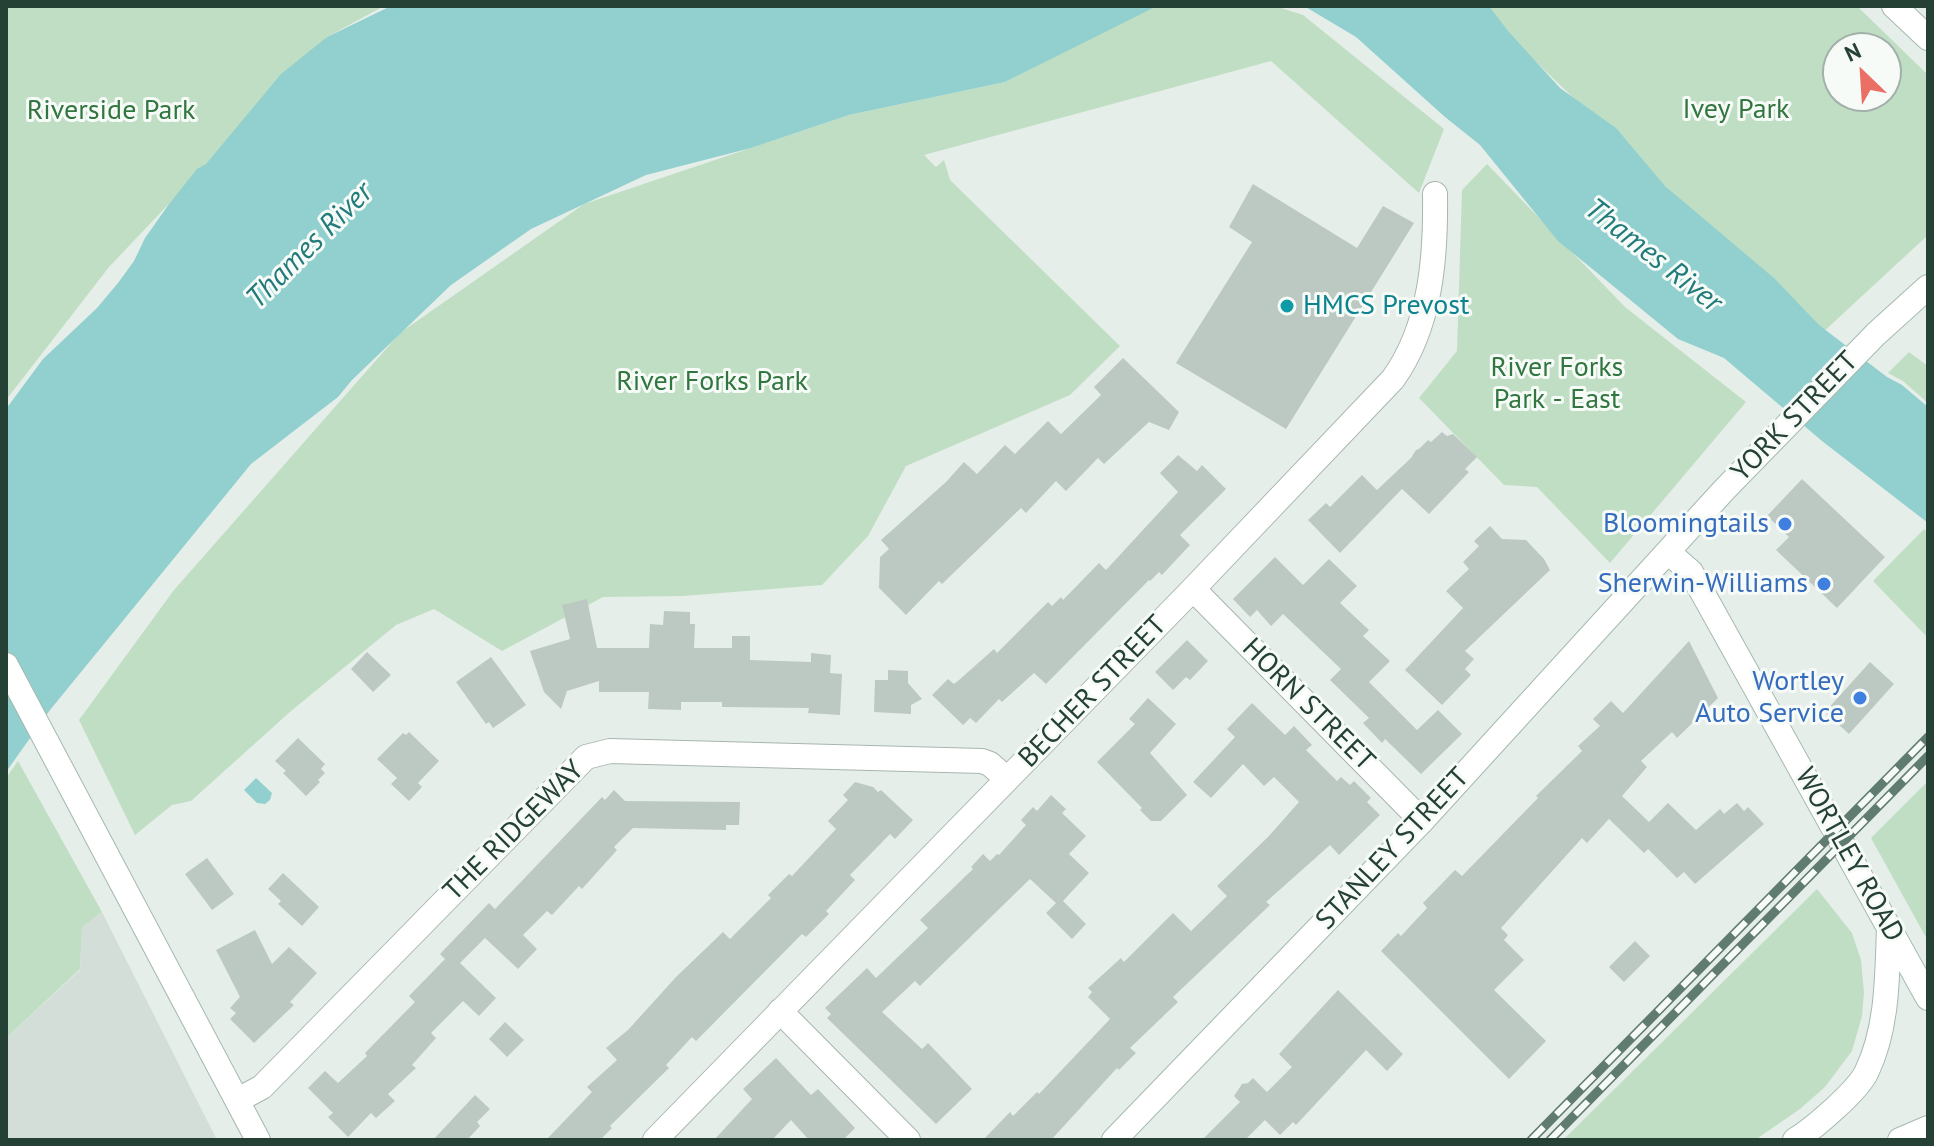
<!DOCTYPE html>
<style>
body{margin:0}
#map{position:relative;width:1934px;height:1146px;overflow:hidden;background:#e6eee9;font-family:"PT Sans",sans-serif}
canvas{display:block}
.frame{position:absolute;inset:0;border:8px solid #254034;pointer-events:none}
.north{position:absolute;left:1822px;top:32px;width:80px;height:80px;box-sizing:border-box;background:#f7fbf8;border:2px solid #a3b0aa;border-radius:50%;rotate:335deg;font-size:22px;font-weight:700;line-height:32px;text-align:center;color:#254034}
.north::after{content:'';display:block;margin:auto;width:28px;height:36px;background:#ec6f66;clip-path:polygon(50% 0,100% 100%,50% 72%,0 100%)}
</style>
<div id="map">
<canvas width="1934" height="1146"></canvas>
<div class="frame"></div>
<div class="north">N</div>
</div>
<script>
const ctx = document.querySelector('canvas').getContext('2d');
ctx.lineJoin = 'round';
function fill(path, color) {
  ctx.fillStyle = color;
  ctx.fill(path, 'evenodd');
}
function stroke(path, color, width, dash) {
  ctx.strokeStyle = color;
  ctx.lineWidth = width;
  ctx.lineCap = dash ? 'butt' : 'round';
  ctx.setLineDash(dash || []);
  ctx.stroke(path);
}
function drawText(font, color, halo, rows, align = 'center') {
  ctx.font = font + ' "PT Sans",sans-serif';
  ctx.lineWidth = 6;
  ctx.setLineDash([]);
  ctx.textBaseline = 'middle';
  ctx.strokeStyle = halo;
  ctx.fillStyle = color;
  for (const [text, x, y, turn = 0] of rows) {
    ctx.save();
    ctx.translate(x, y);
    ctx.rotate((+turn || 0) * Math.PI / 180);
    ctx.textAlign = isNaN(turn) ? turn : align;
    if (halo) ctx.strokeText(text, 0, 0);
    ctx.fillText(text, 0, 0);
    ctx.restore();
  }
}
fill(new Path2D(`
 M102,912L217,1140H6V1038L80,970L82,927Z`), '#d4ded8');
fill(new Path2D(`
 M6,6H384L327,37L109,267L6,400Z
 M1167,6H1275L1303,15L1444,129L1419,193L1271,61L924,155L936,167L944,160L950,180L1120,346L1070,395L906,466L868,536L822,585L683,596L603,597L502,651L434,609L396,625L291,711L191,801L172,805L135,835L79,720L174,590L400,333L584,204L849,115L1005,82L1147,9Z
 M1478,6H1857L1928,75V235L1820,335ZM1838,48H1886V96H1838Z
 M1487,164L1625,307L1746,402L1610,563L1537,487L1504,485L1419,398L1457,351L1462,190Z
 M1909,352L1928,366V403L1903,381L1888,373Z
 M1924,529L1928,533V638L1873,581Z
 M18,761L102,912L82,927L80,969L6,1038V778Z
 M1928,781V941L1871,838Z
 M1817,889L1852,933L1861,960L1864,993L1862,1016L1852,1051L1825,1087L1800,1109L1755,1140H1563Z`), '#c0dec3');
fill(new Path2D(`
 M391,6H1157L1005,82L849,115L751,148L646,175L531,229L451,285L352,380L338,397L251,464L50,710L6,772V409L43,359L97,308L118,283L134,261L145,238L169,204L197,169L206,164L281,74L327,37Z
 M1304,6H1489L1508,31L1560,88L1616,128L1665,186L1775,279L1819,325L1887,377L1902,385L1928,407V523L1822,441L1724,358L1678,339L1601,276L1558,241L1480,145L1445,117L1356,37Z
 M256,778L272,793L270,800L265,804L257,803L244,790Z`), '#91d0cf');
fill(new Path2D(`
 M1253,184L1357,248L1383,206L1414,223L1286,429L1176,363L1252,242L1229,227Z
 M1123,358L1179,412L1169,430L1149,422L1104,464L1098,458L1066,491L1056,481L1026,513L1021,508L942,584L939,581L906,615L879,588L880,557L889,549L881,540L946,482L964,462L977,474L1005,445L1015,454L1048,421L1061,434L1101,395L1094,387Z
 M1442,432L1447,436L1453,434L1477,457L1465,469L1469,472L1429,514L1402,489L1340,553L1308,520L1326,503L1330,507L1362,475L1377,490L1411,458L1416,450L1419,449L1428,440L1431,442Z
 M1178,455L1197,471L1202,465L1226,489L1180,535L1190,545L1162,575L1159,572L1150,581L1149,580L1046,684L1034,673L1002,702L999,699L976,723L970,718L963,725L932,695L948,679L954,684L959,680L994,649L997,653L1048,602L1052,606L1061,597L1063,600L1099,563L1106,570L1178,492L1160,473Z
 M1802,479L1885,557L1837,608L1776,550L1789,537L1767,516Z
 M1490,526L1502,539L1526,540L1544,559L1550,570L1465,651L1474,659L1465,669L1471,675L1442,705L1405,670L1463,608L1446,591L1469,569L1463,562L1479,546L1474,541Z
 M1275,557L1303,585L1329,559L1357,586L1340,603L1369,630L1363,636L1390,661L1369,682L1417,730L1438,710L1462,734L1421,774L1385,739L1382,743L1363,723L1369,718L1330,680L1341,669L1283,614L1271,626L1257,610L1250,617L1233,599Z
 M587,599L597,648H649L650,624L663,625L664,611L690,612V624H695L694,648H732V636H750V660L811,662V653L831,655L830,673L842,674L840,715L808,713L809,708L722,707V702H681V710L648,709L649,692H599V681L567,691L561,709L544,692L530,651L570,639L562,605Z
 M1187,640L1208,661L1190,680L1186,677L1173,690L1155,672Z
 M1689,641L1718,698L1677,738L1672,732L1641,761L1647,767L1622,796L1649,822L1668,803L1696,830L1720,809L1724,814L1737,803L1744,811L1748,807L1764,824L1695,884L1684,872L1677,878L1648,849L1644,853L1609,819L1587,843L1582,838L1501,928L1508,935L1504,940L1524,960L1494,990L1546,1041L1509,1079L1381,951L1398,933L1401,936L1427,908L1423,903L1455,870L1462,876L1538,798L1536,796L1582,751L1578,746L1600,726L1593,719L1611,701L1623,713Z
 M367,652L391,675L373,692L351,669Z
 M491,657L526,705L493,728L489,722L486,724L456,682Z
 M1870,662L1894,684L1849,734L1825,712Z
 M888,670L908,671V683L922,699L911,705V714L874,712L875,680H888Z
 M1148,698L1176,724L1150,753L1187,795L1161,821H1151L1140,810L1142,808L1097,762L1135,724L1129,719Z
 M1252,703L1285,735L1294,726L1312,745L1306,750L1337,781L1341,777L1350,785L1354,781L1371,798L1367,802L1380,815L1339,855L1330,845L1266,902L1270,905L1173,997L1178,1002L1130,1048L1136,1053L1119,1070L1117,1068L1051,1140H983L1010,1112L1013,1116L1037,1092L1039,1094L1110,1019L1088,997L1092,992L1088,988L1121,958L1124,962L1173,913L1191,931L1227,896L1217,886L1268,837L1299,802L1274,777L1264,786L1243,764L1211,798L1193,782L1235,737L1227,729Z
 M409,732L439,761L418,783L422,787L409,801L391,784L397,778L377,759L403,733L406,735Z
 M298,738L325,764L321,769L325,773L318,780L320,782L306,796L283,773L286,771L275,761Z
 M855,782L873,787L878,792L881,790L913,820L895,839L890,834L850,875L855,880L826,911L829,914L806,937L802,934L696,1041L692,1037L666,1065L669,1068L610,1126L612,1128L600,1140H546L592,1092L587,1087L617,1060L606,1048L628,1030L676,977L723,932L730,939L771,898L768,895L789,874L792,876L836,829L828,821L848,800L843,795Z
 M614,790L625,801L740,802L739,825H726V830L633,828L614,847L617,850L582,889L579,886L552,915L547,911L523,935L537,949L518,969L485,938L460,963L496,998L479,1016L463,1001L431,1033L436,1038L412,1065L416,1068L388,1094L395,1101L376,1118L371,1113L348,1137L328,1117L333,1113L308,1088L325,1071L338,1083L367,1056L365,1053L415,1002L409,996L445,959L440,954L489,903L495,909L602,797L605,800Z
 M1051,795L1066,809L1062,813L1086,836L1069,854L1089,873L1063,901L1086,924L1072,939L1046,913L1056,903L1030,879L920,986L915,981L882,1012L922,1049L928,1043L972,1089L936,1124L827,1018L831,1014L825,1008L867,968L876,978L928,928L920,920L973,869L971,867L983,854L990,861L997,854L999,855L1026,825L1021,820L1033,807L1037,811Z
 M207,858L234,894L212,910L185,874Z
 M283,873L319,907L302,926L278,904L281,901L268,889Z
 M255,930L272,964L289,947L317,973L290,1002L294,1005L254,1043L230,1019L236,1013L230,1008L240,997L216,950Z
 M1635,941L1650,956L1624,982L1609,967Z
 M1338,990L1403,1054L1387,1071L1366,1050L1296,1125L1293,1122L1280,1135L1265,1120L1245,1140H1202L1240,1102L1234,1096L1242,1084L1248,1083L1253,1078L1267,1092L1292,1067L1279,1054Z
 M505,1022L524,1040L507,1057L489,1039Z
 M776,1058L811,1095L818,1089L855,1128L843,1140H809L791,1120L772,1140H714L752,1099L743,1089Z
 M475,1095L490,1109L477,1122L480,1126L467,1140H433Z`), '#bcc9c2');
const street = new Path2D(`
 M1193,589L1422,821
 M780,1011L908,1140
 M238,1100L262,1087L586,757L610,751L982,761L990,764L1007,779
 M655,1140L1193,589L1393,379C1431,326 1436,257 1435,194`);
const secondary = new Path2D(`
 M1894,6L1928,38
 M1668,552L1691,572L1928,998
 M6,665L258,1140
 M1114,1140L1422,821L1724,490L1876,334L1928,287
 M1795,1140C1813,1129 1859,1090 1867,1071C1888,1027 1887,976 1889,929
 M1900,1140L1928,1128`);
stroke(street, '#a8b6af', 26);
stroke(secondary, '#a5baaf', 26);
stroke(street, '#fff', 24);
stroke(secondary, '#fff', 24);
const rail = new Path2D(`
 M1531,1140L1928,737
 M1550,1140L1928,756`);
stroke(rail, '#607b6f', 9);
stroke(rail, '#f7fbf8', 6, [18]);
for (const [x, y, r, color] of [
 [1287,306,8,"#0f9aa8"],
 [1785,524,8,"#3f7fe0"],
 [1824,584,8,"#3f7fe0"],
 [1860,698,8,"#3f7fe0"]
]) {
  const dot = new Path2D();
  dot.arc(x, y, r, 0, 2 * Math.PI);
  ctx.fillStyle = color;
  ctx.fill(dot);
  stroke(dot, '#f7fbf8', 3);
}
drawText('28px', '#31763f', '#f7fbf8', [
 ["Ivey Park",1736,110],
 ["Riverside Park",111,111],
 ["River Forks",1557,368],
 ["Park - East",1557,400],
 ["River Forks Park",712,382]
]);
drawText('28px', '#0d838f', '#f7fbf8', [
 ["HMCS Prevost",1303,306]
], 'left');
drawText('28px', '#254034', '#f7fbf8', [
 ["YORK STREET",1795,417,-46],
 ["BECHER STREET",1093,692,-46],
 ["HORN STREET",1308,705,45],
 ["THE RIDGEWAY",514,831,-45],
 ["STANLEY STREET",1393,849,-47],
 ["WORTLEY ROAD",1849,855,61]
]);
drawText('28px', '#366cbe', '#f7fbf8', [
 ["Bloomingtails",1769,524],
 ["Sherwin-Williams",1808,584],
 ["Wortley",1844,682],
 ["Auto Service",1844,714]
], 'right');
drawText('italic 30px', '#217b7a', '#f7fbf8', [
 ["Thames River",310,246,-45],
 ["Thames River",1653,256,38]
]);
</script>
